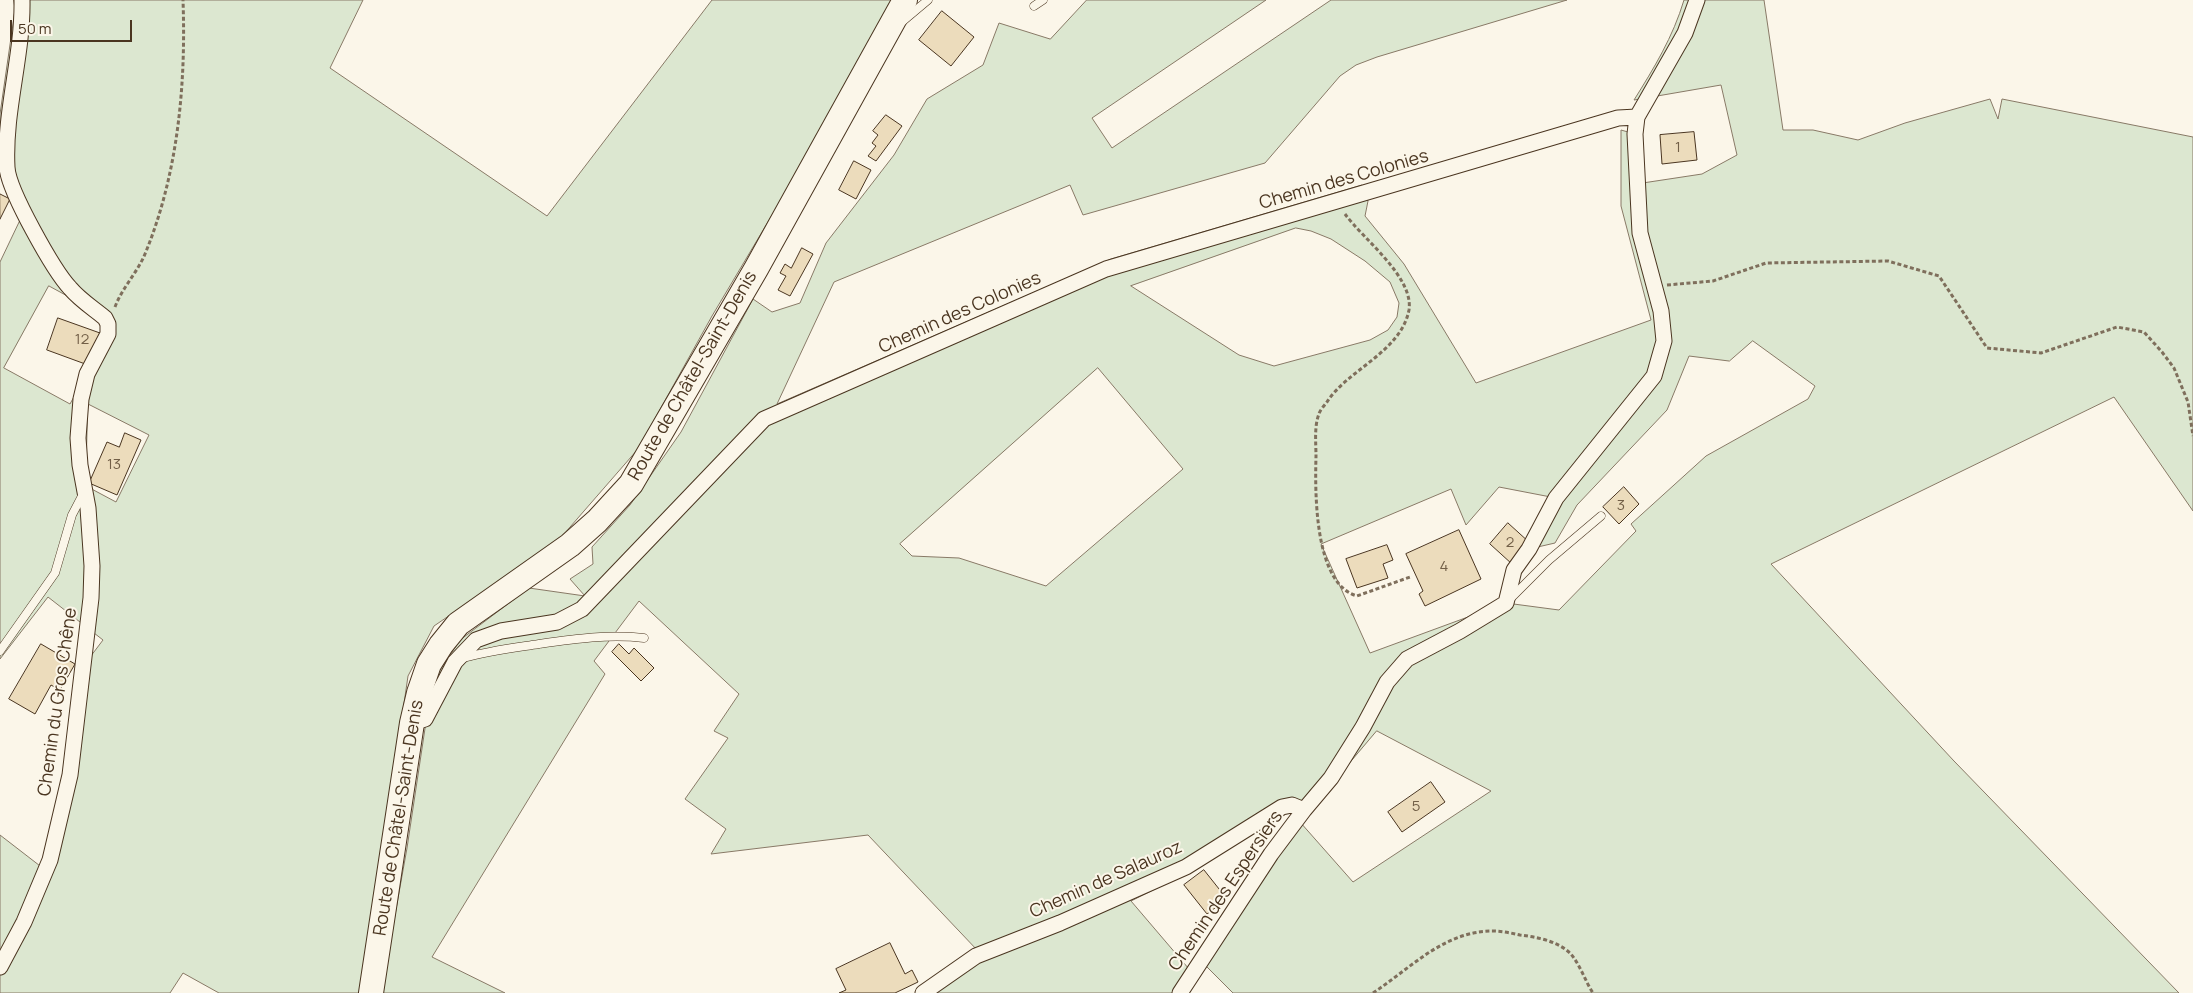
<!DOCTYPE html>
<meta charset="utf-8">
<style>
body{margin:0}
#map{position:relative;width:2193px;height:993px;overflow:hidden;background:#fbf6e9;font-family:Manrope,sans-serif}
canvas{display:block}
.scale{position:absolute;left:10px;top:20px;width:122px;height:22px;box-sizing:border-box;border:2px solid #4a3520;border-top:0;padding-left:6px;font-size:15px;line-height:18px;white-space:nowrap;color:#4a3520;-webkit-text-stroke:4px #fbf6e9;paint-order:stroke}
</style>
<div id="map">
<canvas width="2193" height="993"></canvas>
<div class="scale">50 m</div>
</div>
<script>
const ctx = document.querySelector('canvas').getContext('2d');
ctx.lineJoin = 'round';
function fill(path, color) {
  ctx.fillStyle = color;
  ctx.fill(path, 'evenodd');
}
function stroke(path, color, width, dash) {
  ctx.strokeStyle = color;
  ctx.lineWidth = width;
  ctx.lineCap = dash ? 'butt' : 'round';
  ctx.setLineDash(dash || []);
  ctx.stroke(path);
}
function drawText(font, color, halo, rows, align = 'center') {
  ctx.font = font + ' Manrope,sans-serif';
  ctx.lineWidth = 4;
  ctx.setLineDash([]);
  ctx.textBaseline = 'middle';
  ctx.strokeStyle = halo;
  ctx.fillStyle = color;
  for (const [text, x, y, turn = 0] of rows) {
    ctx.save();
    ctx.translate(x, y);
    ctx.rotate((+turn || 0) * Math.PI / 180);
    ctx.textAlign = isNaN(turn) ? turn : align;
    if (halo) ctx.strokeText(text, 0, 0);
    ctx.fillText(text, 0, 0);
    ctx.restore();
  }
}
const green = new Path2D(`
 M14,0H363L330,68L547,216L712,0H892L837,106L712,316L638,449L557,542L434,626L408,676L362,993H219L183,973L170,993H0V835L44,869L70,772L75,677L103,640L48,597L0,659V262L21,218L0,170V114L15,10ZM49,286L115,322L70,404L4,368ZM88,404L149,435L116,502L86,486Z
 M1087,0H1266L1092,118L1112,148L1331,0H1567L1377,57L1356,65L1340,76L1265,163L1083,215L1070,185L834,282L777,404L1111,259L1362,185L1368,201L1365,216L1404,264L1476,383L1651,320L1621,206V130L1635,134L1636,184L1702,174L1737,155L1721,85L1634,100C1654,68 1673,37 1684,0H1764L1783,130H1813L1858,140L1905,123L1990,99L1998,119L2002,99L2193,137V511L2114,397L1771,564L1954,761L2179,993H1233L1200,960L1299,822L1291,810L1173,880L1131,901L1189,969L1172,993H926L978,951L868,835L711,854L726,829L685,799L728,738L714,731L739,694L639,601L594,661L605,674L432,957L505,993H381L407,848L432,682L460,640L529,588L585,596L570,579L593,564L592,547L630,505L681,432L753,299L772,312L800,303L826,243L894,155L927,99L983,65L999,23L1050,39ZM1296,228L1311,231L1331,239L1365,261L1390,282L1399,303L1397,317L1388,330L1370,340L1274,366L1239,355L1131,286ZM1753,341L1815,386L1808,399L1706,456L1631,524L1636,531L1559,610L1506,603L1370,653L1321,544L1451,489L1466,525L1499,487L1556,498L1529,549L1555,543L1577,505L1667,410L1689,356L1729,361ZM1098,368L1183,469L1046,586L959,558L912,556L900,544ZM1377,731L1491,791L1353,882L1300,822Z`);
fill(green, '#dce7d0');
stroke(green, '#887966', 1);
const building = new Path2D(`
 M942,11L974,37L951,66L919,40Z
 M886,115L902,126L876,161L868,156L876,146L872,143L878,135L873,131Z
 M1694,132L1697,160L1662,164L1660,135Z
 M854,161L871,170L856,199L839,190Z
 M0,194L10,199L0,219Z
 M802,248L813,254L790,296L778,290L786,276L780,273L785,264L791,268Z
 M58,318L100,333L88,365L47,350Z
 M125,433L141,440L117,495L89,483L107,442L119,447Z
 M1624,487L1639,504L1619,524L1603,507Z
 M1508,523L1530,543L1512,564L1490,544Z
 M1459,530L1481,579L1425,606L1419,594L1423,591L1406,554Z
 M1387,545L1393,560L1383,564L1388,578L1357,588L1346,559Z
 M41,644L75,664L60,690L51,685L35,714L9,699Z
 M619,644L629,654L634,648L654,668L641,681L612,652Z
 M1431,782L1445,802L1402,832L1388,812Z
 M1204,870L1227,899L1207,914L1184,885Z
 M890,943L905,974L912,970L918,982L895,993H839L846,990L836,969Z`);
fill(building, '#ecdcbc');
stroke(building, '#4a3520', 1);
const service = new Path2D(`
 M1034,6L1043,0
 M903,21L928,0
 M1509,600L1549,560L1601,516
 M0,651L55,573L72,515L83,494
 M463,658C488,651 513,648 539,644C574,639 608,634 644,638`);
const minor = new Path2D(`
 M412,723L425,719L455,662L476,640L501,631L557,622L582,609L764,419L1106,269L1618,118L1637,117
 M0,967L24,922L50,860L70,775L91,598L92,566L88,508L80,465L78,438L81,399L87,374L108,334V324L105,318C93,308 80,300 70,288C54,271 8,190 7,167C4,111 23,56 22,0
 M923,993L976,956L1060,923L1186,867L1282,807L1292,805L1304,810
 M1180,993L1271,854L1304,810L1331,778L1363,727L1387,682L1407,659L1460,631L1506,603L1514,570L1529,549L1556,498L1654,376L1664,341L1661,311L1640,233L1635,134L1637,117L1685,33L1697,0`);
const primary = new Path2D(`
 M371,993L412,723L419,693L429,664L441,645L458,624L570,545L597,521L631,484L756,269L905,0`);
stroke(service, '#4a3520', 9);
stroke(minor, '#4a3520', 17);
stroke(primary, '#4a3520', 26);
stroke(new Path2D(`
 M1345,214C1363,239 1414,277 1409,310C1401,352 1347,370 1327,402C1324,406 1320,410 1319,414C1314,426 1316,444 1316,456C1315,492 1314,584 1357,596L1410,577
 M1667,285L1713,281L1766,263L1888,261L1939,276L1987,348L2041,353L2117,327L2144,332L2162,352L2174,368L2188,402L2193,436
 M115,307C122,288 137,273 145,254C178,174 186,85 183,0
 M1373,993C1411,968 1444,931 1493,931C1502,931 1511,933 1520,935C1537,937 1557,941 1570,953C1580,964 1585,981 1593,993`), '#7f6f5c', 3, [4, 2.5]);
stroke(service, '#fbf6e9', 8);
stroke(minor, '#fbf6e9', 15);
stroke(primary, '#fbf6e9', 24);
drawText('15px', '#725f47', null, [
 ["1",1678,148],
 ["12",82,340],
 ["13",114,465],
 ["3",1621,506],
 ["2",1510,543],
 ["4",1444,567],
 ["5",1416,807]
]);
drawText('18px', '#4a3520', '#fbf6e9', [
 ["Chemin des Colonies",1344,180,-16],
 ["Chemin des Colonies",960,313,-24],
 ["Route de Châtel-Saint-Denis",693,376,-60],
 ["Chemin du Gros Chêne",58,702,-82],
 ["Route de Châtel-Saint-Denis",399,818,-81],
 ["Chemin de Salauroz",1106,880,-24],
 ["Chemin des Espersiers",1226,891,-56]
]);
</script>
